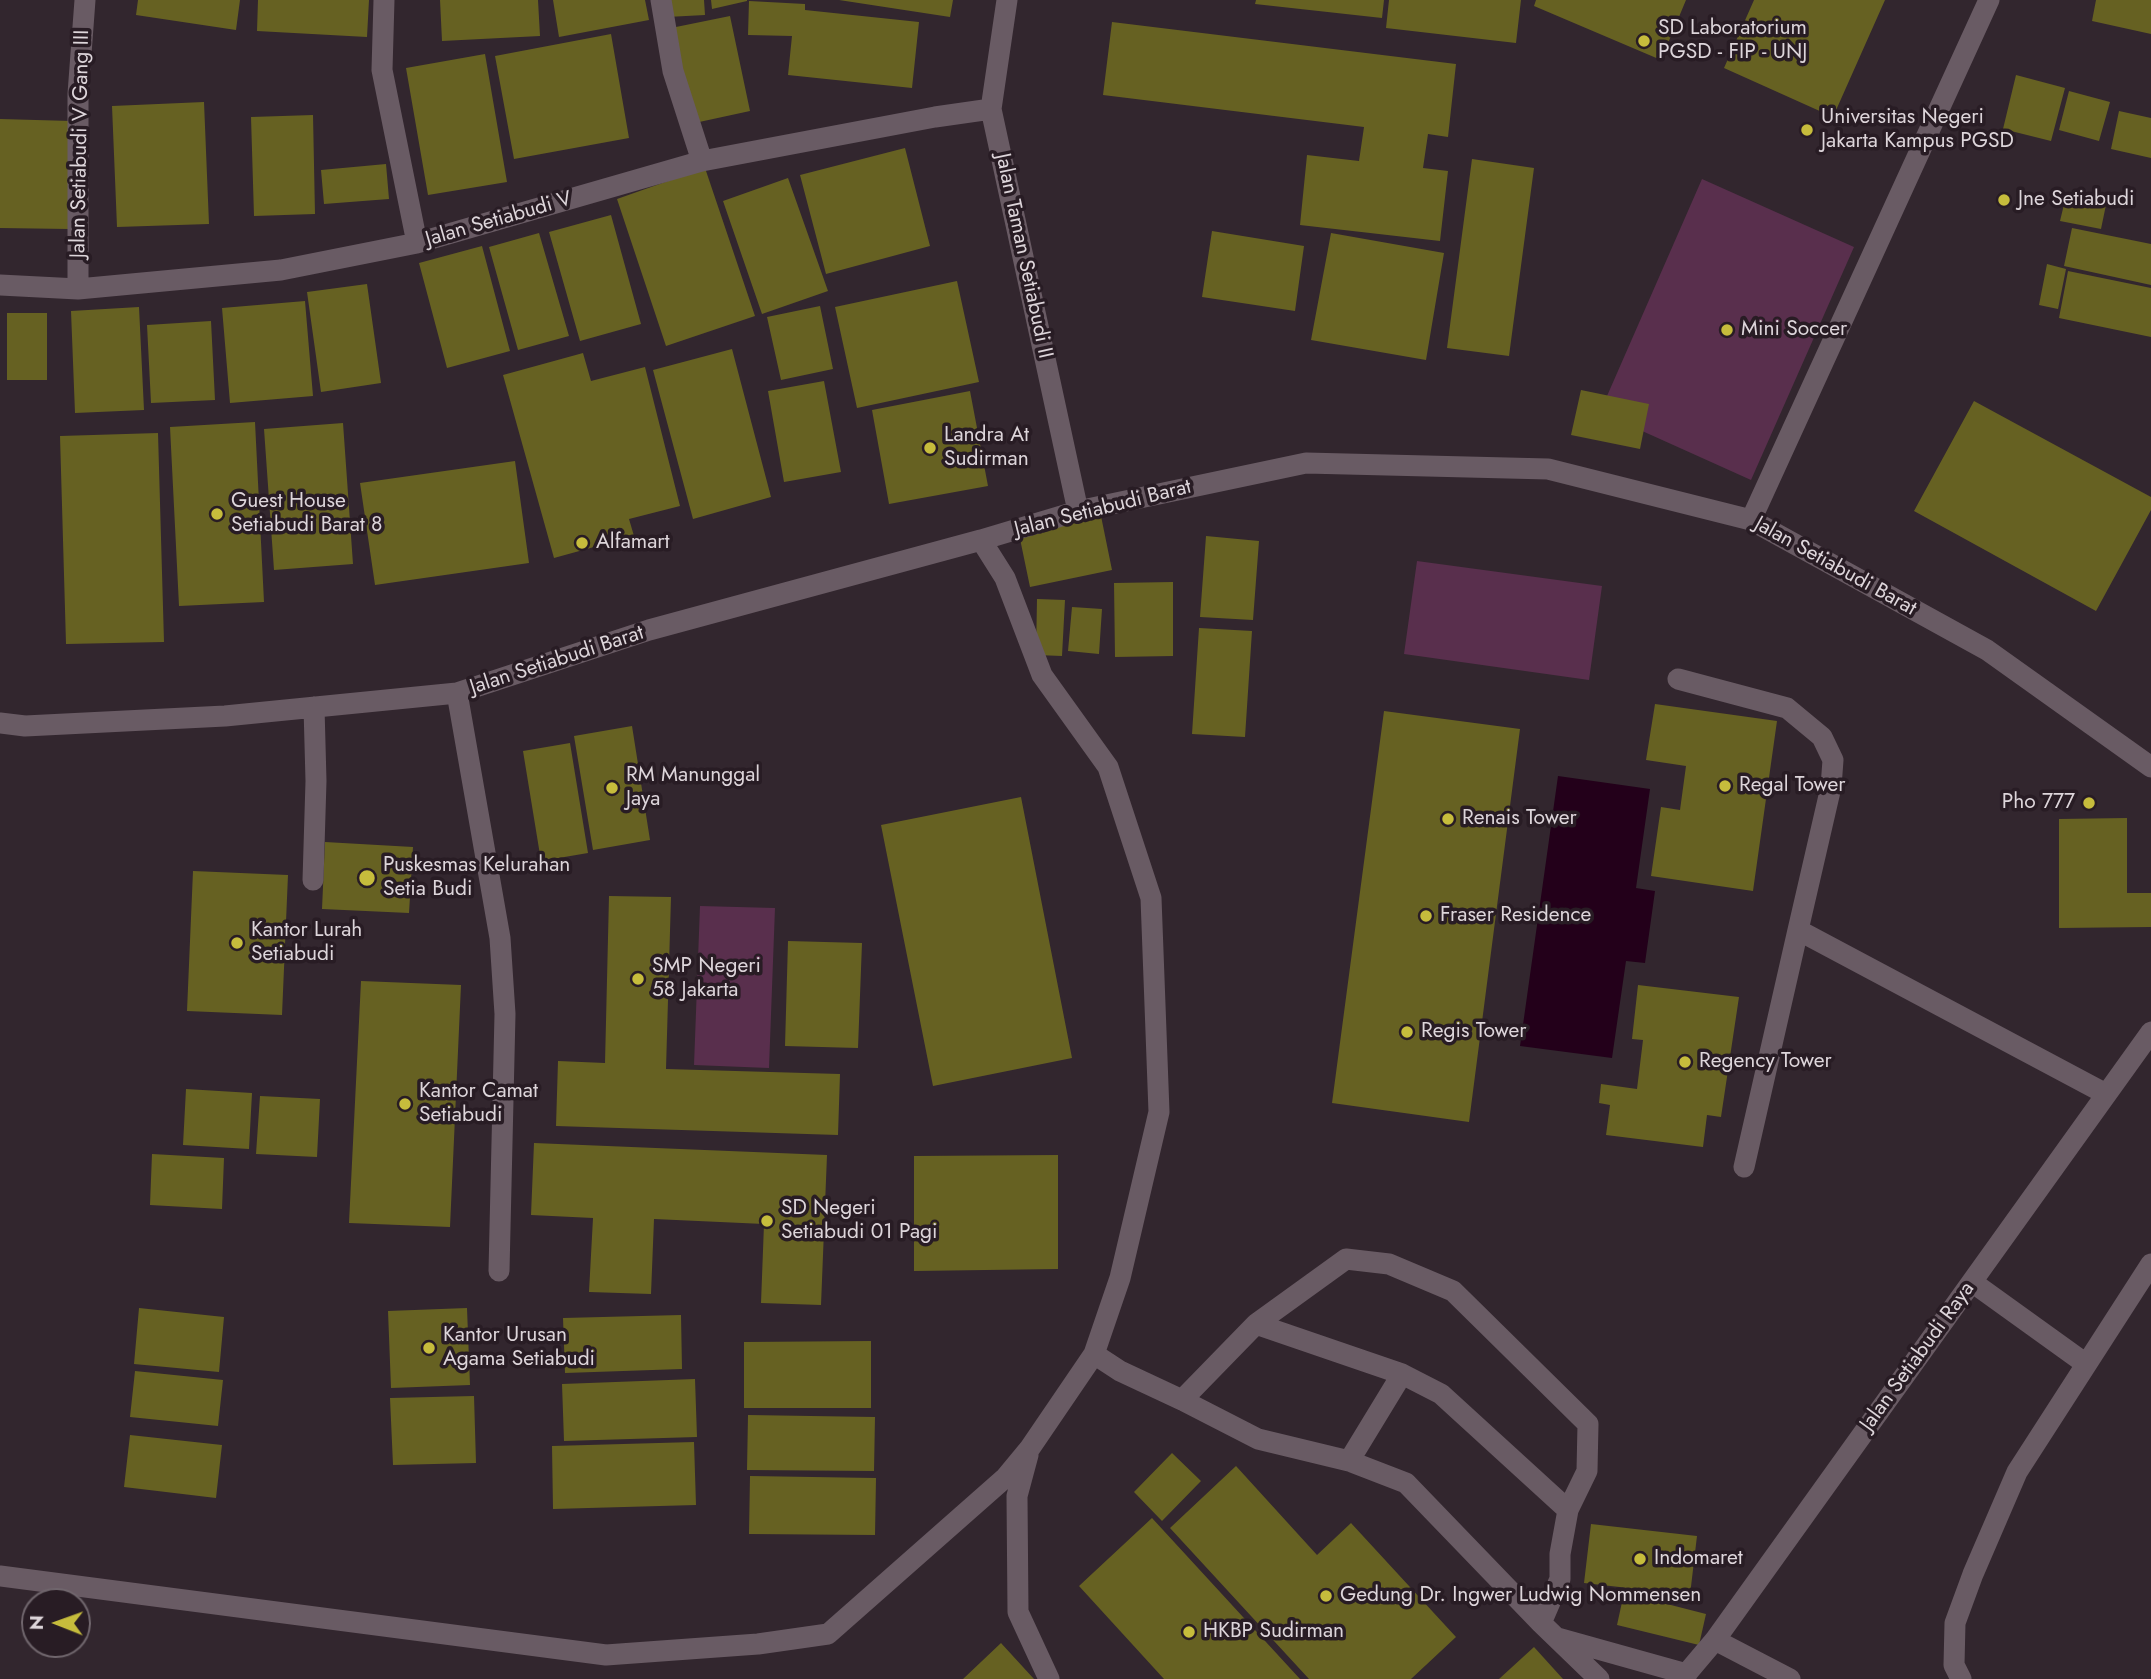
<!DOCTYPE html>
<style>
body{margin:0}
#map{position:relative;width:2151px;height:1679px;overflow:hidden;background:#32262e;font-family:Jost,sans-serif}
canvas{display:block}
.north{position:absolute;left:21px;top:1588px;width:70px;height:70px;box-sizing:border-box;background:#281c24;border:2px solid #70666d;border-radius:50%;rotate:271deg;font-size:19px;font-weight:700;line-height:28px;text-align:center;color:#ddd5da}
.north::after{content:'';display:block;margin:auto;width:24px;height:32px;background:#c6bc3c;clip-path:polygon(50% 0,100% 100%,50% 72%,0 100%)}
</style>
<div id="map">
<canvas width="2151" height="1679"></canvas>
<div class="north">N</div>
</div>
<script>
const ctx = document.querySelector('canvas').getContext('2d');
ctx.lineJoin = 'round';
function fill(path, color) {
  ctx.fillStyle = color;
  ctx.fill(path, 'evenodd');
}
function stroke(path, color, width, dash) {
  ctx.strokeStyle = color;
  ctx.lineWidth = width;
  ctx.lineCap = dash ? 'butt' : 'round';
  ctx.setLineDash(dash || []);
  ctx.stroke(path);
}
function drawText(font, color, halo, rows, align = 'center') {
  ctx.font = font + ' Jost,sans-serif';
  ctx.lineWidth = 7;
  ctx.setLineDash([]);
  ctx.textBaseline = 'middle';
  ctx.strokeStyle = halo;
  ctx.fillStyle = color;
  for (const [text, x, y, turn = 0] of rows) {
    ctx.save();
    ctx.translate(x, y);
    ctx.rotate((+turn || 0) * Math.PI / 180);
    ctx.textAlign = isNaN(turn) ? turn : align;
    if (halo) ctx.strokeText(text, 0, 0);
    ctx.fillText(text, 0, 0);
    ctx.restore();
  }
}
fill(new Path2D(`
 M1702,179L1854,247L1751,480L1600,412Z
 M1417,561L1602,586L1589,680L1404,654Z
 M700,906L775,908L769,1068L694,1065Z`), '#592f4d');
fill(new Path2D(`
 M1558,776L1650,789L1636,888L1655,891L1645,963L1626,961L1612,1058L1520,1046Z`), '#23001a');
fill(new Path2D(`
 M138,0H240L236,30L136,15Z
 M258,0H369L367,37L257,31Z
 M440,0H538L540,36L442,41Z
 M553,0H645L649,20L559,37Z
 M666,0H704L705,15L667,17Z
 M711,0H747V1L712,9Z
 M839,0H953L950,17Z
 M1256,0H1384L1382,18L1255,4Z
 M1389,0H1521L1516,43L1386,28Z
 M1536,0H1686L1661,60L1534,6Z
 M1754,0H1885L1833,117L1724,68Z
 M2096,0H2151V34L2092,21Z
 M749,1L805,4V10L919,22L912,88L788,75L792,36L748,35Z
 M730,16L750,111L690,124L671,28Z
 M1112,22L1456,64L1448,137L1428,134L1423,168L1448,171L1440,241L1300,225L1307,155L1359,161L1364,127L1103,95Z
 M611,34L629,138L514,159L495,56Z
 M485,54L507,182L428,195L406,68Z
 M2016,75L2065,88L2051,141L2003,129Z
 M2069,91L2110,102L2099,141L2059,130Z
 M204,102L209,224L117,227L112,106Z
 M2119,111L2151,118V158L2111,149Z
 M313,115L315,214L254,216L251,117Z
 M0,119L72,121L69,229L0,228Z
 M905,148L930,246L826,274L800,175Z
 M1472,159L1534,168L1509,356L1447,348Z
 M386,164L389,199L324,204L321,170Z
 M705,168L755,316L666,346L617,199Z
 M788,178L828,291L762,314L723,201Z
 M2067,192L2107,200L2101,229L2060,221Z
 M611,215L641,324L580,341L549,232Z
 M2072,228L2151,244V285L2064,266Z
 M1212,231L1304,246L1295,311L1202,297Z
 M539,233L569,336L518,350L489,247Z
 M1331,233L1444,253L1426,360L1311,340Z
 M482,246L510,351L447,368L419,263Z
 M2047,264L2066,269L2058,309L2039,305Z
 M2068,271L2151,288V337L2059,318Z
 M957,281L979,382L857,408L835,307Z
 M367,284L381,383L321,392L307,292Z
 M305,301L313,396L230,403L222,308Z
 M820,306L833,369L781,380L767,317Z
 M139,307L144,410L75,413L71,311Z
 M7,313H47V380H7Z
 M211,321L215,400L151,403L147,325Z
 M732,349L771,497L693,519L653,370Z
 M583,353L591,381L645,367L680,506L629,519L634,536L554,558L503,375Z
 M824,381L841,472L784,482L768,391Z
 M1581,390L1649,404L1640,449L1571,435Z
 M970,391L988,486L889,504L872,410Z
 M1974,401L2151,497V510L2096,611L1914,511Z
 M255,422L264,602L179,606L170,427Z
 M343,423L353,564L274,570L264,429Z
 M158,433L164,642L66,644L60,436Z
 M515,461L529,563L375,585L360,483Z
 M1101,516L1112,570L1030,587L1019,534Z
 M1206,536L1259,541L1253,620L1200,617Z
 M1173,582V656L1115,657L1114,583Z
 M1037,599L1065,600L1062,656L1036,655Z
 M1072,607L1102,609L1099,654L1068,651Z
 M1199,628L1252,631L1245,737L1192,734Z
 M1655,704L1777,721L1753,891L1651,876L1661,807L1680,810L1686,766L1646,760Z
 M1384,711L1520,729L1469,1122L1332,1103Z
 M632,726L650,840L593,850L574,736Z
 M570,743L588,853L541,861L523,751Z
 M1021,797L1072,1058L933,1086L881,825Z
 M2127,818V893H2151V927L2059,928V819Z
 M325,842L413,847L409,913L322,909Z
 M193,871L288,875L282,1015L187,1011Z
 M609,896L671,897L666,1069L840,1074L838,1135L556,1126L558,1061L605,1063Z
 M788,941L862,943L858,1048L785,1046Z
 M361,981L461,985L450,1227L349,1223Z
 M1638,985L1739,997L1721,1117L1707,1115L1703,1147L1606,1135L1610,1105L1599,1103L1601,1084L1637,1089L1643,1040L1632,1039Z
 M186,1089L252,1093L249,1149L183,1145Z
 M260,1096L320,1099L317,1157L256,1154Z
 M534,1143L827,1155L821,1305L761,1303L764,1224L654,1219L651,1294L589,1292L593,1218L531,1215Z
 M152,1154L224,1158L222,1209L150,1205Z
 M1058,1155V1269L914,1271V1156Z
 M139,1308L224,1317L219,1372L134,1364Z
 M467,1308L470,1385L391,1388L388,1311Z
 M681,1315L682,1369L565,1373L563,1318Z
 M871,1341V1408H744V1342Z
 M135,1371L223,1380L218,1426L130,1417Z
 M695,1379L697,1437L564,1441L562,1384Z
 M474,1396L476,1463L393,1465L390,1398Z
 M748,1415L875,1417L874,1471L747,1470Z
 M130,1435L222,1445L216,1498L124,1487Z
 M694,1442L696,1505L553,1509L552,1446Z
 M1172,1453L1201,1481L1162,1521L1134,1492Z
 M1236,1466L1317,1555L1351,1523L1456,1637L1411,1679H1309L1170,1528Z
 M750,1476L876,1478L875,1535L749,1534Z
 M1152,1518L1300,1679H1164L1079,1586Z
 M1591,1524L1697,1536L1690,1595L1584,1583Z
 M1624,1593L1706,1614L1699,1645L1617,1625Z
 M1001,1643L1034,1679H963Z
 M1534,1647L1563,1679H1499Z`), '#666122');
stroke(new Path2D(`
 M384,0L382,70L417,243
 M661,0L673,71L702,161
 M1007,0L991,109L1078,511
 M0,285L78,289L281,270L417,243L702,161L935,117L991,109
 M78,289V94L85,0
 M1751,520L1989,0
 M1678,679L1787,708L1822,737L1833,760L1831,787L1798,930L2106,1094
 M457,693L500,938L505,1014L499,1271
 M0,723L25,726L225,716L457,693L649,630L981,540L1078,511L1306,463L1548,469L1751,520L1987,650L2151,767
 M313,880L316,781L314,707
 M1744,1167L1798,930
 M1972,1282L2086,1364
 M1256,1324L1346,1259L1389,1264L1453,1291L1588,1424L1587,1471L1568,1510
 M1094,1354L1120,1371L1182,1400L1258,1439L1349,1461L1406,1483L1541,1623L1599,1679
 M1182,1400L1256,1324L1402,1374L1441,1394L1568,1510L1560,1554V1579L1541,1623
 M1028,1455L1017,1496L1018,1612L1049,1679
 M1349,1461L1402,1374
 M0,1576L606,1655L758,1644L828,1634L1006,1477L1030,1448L1094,1354L1120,1278L1159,1112L1151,898L1108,767L1042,675L1005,578L981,540
 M1558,1638L1687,1674
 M1715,1640L1790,1679
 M1682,1679L1715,1640L2151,1032
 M1961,1679L1954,1665L1955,1623L1973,1574L2017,1472L2151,1264`), '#695b64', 21);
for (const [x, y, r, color] of [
 [1644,41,7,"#c6bc3c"],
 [1807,130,7,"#c6bc3c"],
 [2004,200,7,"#c6bc3c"],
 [1727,330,7,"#c6bc3c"],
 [930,448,7,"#c6bc3c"],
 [217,514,7,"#c6bc3c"],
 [582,543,7,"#c6bc3c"],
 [1725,786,7,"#c6bc3c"],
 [612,788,7,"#c6bc3c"],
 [2089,803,7,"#c6bc3c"],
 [1448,819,7,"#c6bc3c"],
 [367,878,9,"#c6bc3c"],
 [1426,916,7,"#c6bc3c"],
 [237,943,7,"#c6bc3c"],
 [638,979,7,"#c6bc3c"],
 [1407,1032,7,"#c6bc3c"],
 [1685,1062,7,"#c6bc3c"],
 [405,1104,7,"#c6bc3c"],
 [767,1221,7,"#c6bc3c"],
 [429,1348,7,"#c6bc3c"],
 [1640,1559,7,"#c6bc3c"],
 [1326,1596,7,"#c6bc3c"],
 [1189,1632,7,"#c6bc3c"]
]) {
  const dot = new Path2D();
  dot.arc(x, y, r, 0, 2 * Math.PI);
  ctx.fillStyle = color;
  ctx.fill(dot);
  stroke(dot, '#281c24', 2.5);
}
drawText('21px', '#ddd5da', '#281c24', [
 ["SD Laboratorium",1658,29],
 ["PGSD - FIP - UNJ",1658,53],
 ["Universitas Negeri",1821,118],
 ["Jakarta Kampus PGSD",1821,142],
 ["Jne Setiabudi",2018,200],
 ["Mini Soccer",1741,330],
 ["Landra At",944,436],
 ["Sudirman",944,460],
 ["Guest House",231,502],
 ["Setiabudi Barat 8",231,526],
 ["Alfamart",596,543],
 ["RM Manunggal",626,776],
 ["Jaya",626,800],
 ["Regal Tower",1739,786],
 ["Pho 777",2075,803,"right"],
 ["Renais Tower",1462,819],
 ["Puskesmas Kelurahan",383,866],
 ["Setia Budi",383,890],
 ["Fraser Residence",1440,916],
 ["Kantor Lurah",251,931],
 ["Setiabudi",251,955],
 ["SMP Negeri",652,967],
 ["58 Jakarta",652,991],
 ["Regis Tower",1421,1032],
 ["Regency Tower",1699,1062],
 ["Kantor Camat",419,1092],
 ["Setiabudi",419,1116],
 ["SD Negeri",781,1209],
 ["Setiabudi 01 Pagi",781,1233],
 ["Kantor Urusan",443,1336],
 ["Agama Setiabudi",443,1360],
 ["Indomaret",1654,1559],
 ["Gedung Dr. Ingwer Ludwig Nommensen",1340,1596],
 ["HKBP Sudirman",1203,1632]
], 'left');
drawText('21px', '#ddd5da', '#281c24', [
 ["Jalan Setiabudi V Gang III",81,144,-89],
 ["Jalan Setiabudi V",499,220,-16],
 ["Jalan Taman Setiabudi II",1023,256,78],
 ["Jalan Setiabudi Barat",1103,509,-14],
 ["Jalan Setiabudi Barat",1835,567,29],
 ["Jalan Setiabudi Barat",557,661,-18],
 ["Jalan Setiabudi Raya",1918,1357,-54]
]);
</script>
